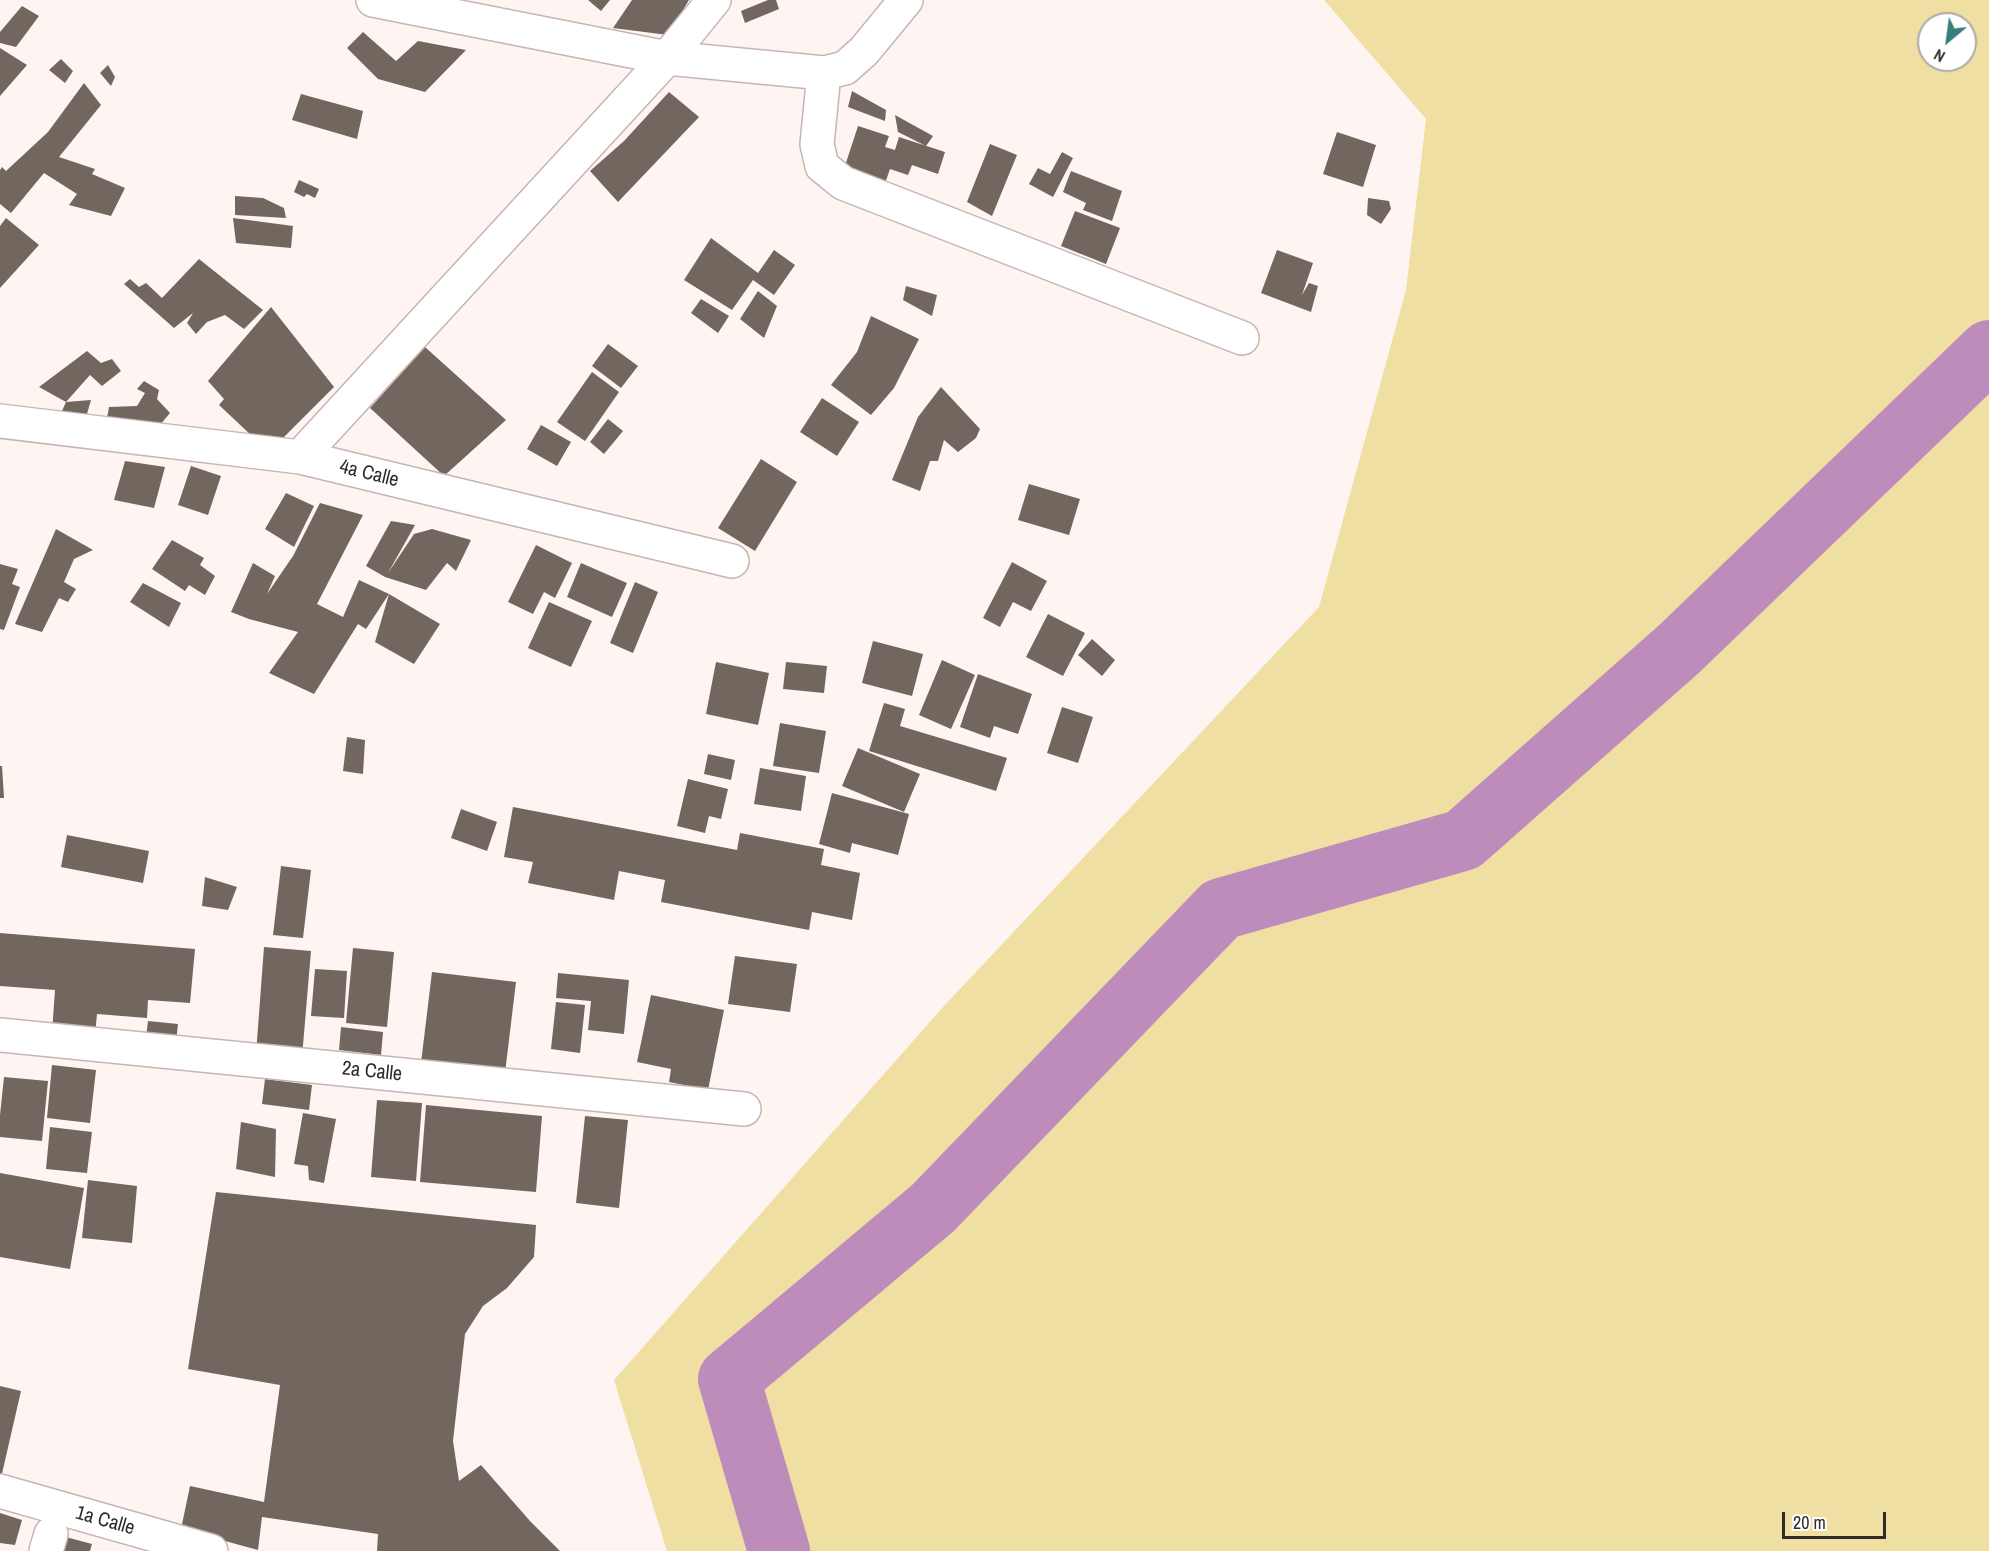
<!DOCTYPE html>
<style>
body{margin:0}
#map{position:relative;width:1989px;height:1551px;overflow:hidden;background:#fef4f2;font-family:"Archivo Narrow",sans-serif}
canvas{display:block}
.north{position:absolute;left:1917px;top:12px;width:60px;height:60px;box-sizing:border-box;background:#fff;border:2px solid #acaaa9;border-radius:50%;rotate:209deg;font-size:16px;font-weight:700;line-height:24px;text-align:center;color:#302a28}
.north::after{content:'';display:block;margin:auto;width:21px;height:27px;background:#377f7c;clip-path:polygon(50% 0,100% 100%,50% 72%,0 100%)}
.scale{position:absolute;left:1782px;top:1512px;width:104px;height:27px;box-sizing:border-box;border:3px solid #302a28;border-top:0;padding-left:8px;font-size:18px;line-height:21px;white-space:nowrap;color:#302a28;-webkit-text-stroke:4px #fff;paint-order:stroke}
</style>
<div id="map">
<canvas width="1989" height="1551"></canvas>
<div class="north">N</div>
<div class="scale">20 m</div>
</div>
<script>
const ctx = document.querySelector('canvas').getContext('2d');
ctx.lineJoin = 'round';
function fill(path, color) {
  ctx.fillStyle = color;
  ctx.fill(path, 'evenodd');
}
function stroke(path, color, width, dash) {
  ctx.strokeStyle = color;
  ctx.lineWidth = width;
  ctx.lineCap = dash ? 'butt' : 'round';
  ctx.setLineDash(dash || []);
  ctx.stroke(path);
}
function drawText(font, color, halo, rows, align = 'center') {
  ctx.font = font + ' "Archivo Narrow",sans-serif';
  ctx.lineWidth = 6;
  ctx.setLineDash([]);
  ctx.textBaseline = 'middle';
  ctx.strokeStyle = halo;
  ctx.fillStyle = color;
  for (const [text, x, y, turn = 0] of rows) {
    ctx.save();
    ctx.translate(x, y);
    ctx.rotate((+turn || 0) * Math.PI / 180);
    ctx.textAlign = isNaN(turn) ? turn : align;
    if (halo) ctx.strokeText(text, 0, 0);
    ctx.fillText(text, 0, 0);
    ctx.restore();
  }
}
fill(new Path2D(`
 M1324,0H1989V1551H667L614,1380L943,1007L1319,607L1406,290L1426,119ZM1929,24H1965V60H1929Z`), '#efdfa3');
stroke(new Path2D(`
 M779,1551L729,1379L933,1208L1221,909L1463,840L1679,649L1989,351`), '#bd8cbb', 62);
fill(new Path2D(`
 M588,0H610L601,11Z
 M632,0H689L668,35L613,28Z
 M768,0H776L779,9L745,23L741,11Z
 M22,6L39,16L16,47L0,43V32Z
 M363,32L396,61L418,41L466,50L425,92L378,79L347,48Z
 M0,48L27,65L0,96Z
 M61,59L73,71L65,83L49,70Z
 M108,65L115,77L111,86L100,73Z
 M84,83L101,105L59,157L95,169L92,174L125,188L111,216L69,205L77,194L44,173L11,213L0,204V170L2,167L6,171L48,132Z
 M852,91L886,110L885,121L848,107Z
 M669,92L699,117L618,202L590,171L624,141Z
 M301,94L363,111L357,139L292,120Z
 M895,115L933,136L926,146L898,132Z
 M858,126L889,136L885,147L895,150L899,137L945,152L938,174L912,165L908,175L890,169L883,189L842,175Z
 M1337,132L1376,145L1363,187L1323,174Z
 M990,144L1017,155L992,216L967,202Z
 M1062,152L1073,158L1053,197L1029,184L1038,168L1050,174Z
 M1071,171L1122,191L1112,221L1083,210L1086,203L1063,192Z
 M299,180L319,189L315,198L307,194L304,197L294,192Z
 M235,196L263,198L284,208L286,218L235,215Z
 M1368,198L1389,201L1391,209L1381,224L1367,215Z
 M1075,211L1120,228L1106,264L1061,246Z
 M6,218L39,245L0,288V226Z
 M233,218L293,226L291,248L236,243Z
 M711,238L758,273L774,250L795,265L774,295L753,280L732,310L684,280Z
 M1277,250L1313,263L1302,295L1309,283L1318,286L1311,312L1261,293Z
 M199,259L263,310L244,329L225,315L207,322L196,334L187,323L193,313L174,328L124,284L130,279L139,287L146,283L162,298Z
 M906,286L937,295L932,316L903,300Z
 M758,291L777,306L764,338L740,319Z
 M701,299L729,316L718,333L691,313Z
 M271,307L334,387L269,452L219,405L224,399L208,381Z
 M871,316L919,339L894,388L871,415L831,385L857,352Z
 M608,344L638,366L621,388L592,366Z
 M425,347L506,420L444,476L370,408Z
 M87,351L101,363L112,359L121,371L102,386L90,375L66,402L39,387Z
 M592,372L619,392L585,441L557,422Z
 M144,381L159,390L157,399L170,413L145,443L104,435L109,407L137,406L145,393L137,389Z
 M941,387L980,429L976,438L958,452L944,440L938,461H930L920,491L892,480L918,417Z
 M822,398L859,422L837,456L800,432Z
 M91,400L82,431L55,427L66,402Z
 M608,419L623,431L604,454L590,442Z
 M541,425L571,442L557,466L527,449Z
 M761,459L797,482L755,551L718,528Z
 M125,461L165,467L154,508L114,500Z
 M191,466L221,476L208,515L178,505Z
 M1029,484L1080,499L1069,535L1018,520Z
 M286,493L314,506L294,547L265,529Z
 M320,503L363,515L317,604L343,617L359,580L389,594L440,624L414,664L375,642L389,594L366,629L358,624L314,694L269,673L298,632L249,619L231,612L253,563L275,576L267,594L293,556Z
 M391,521L415,525L388,573L414,534L432,529L471,540L456,571L447,563L426,590L385,577L366,566Z
 M56,529L93,550L74,559L64,582L76,589L68,602L59,598L42,632L15,624Z
 M172,540L204,558L200,565L215,576L205,595L189,585L185,591L152,569Z
 M536,545L572,563L555,598L544,592L533,614L508,602Z
 M1012,562L1047,581L1031,611L1013,602L1000,627L983,618Z
 M581,563L627,583L612,617L567,597Z
 M0,564L18,569L12,584L20,587L4,630L0,629Z
 M635,582L658,592L633,653L610,643Z
 M143,583L181,603L169,627L130,602Z
 M549,602L592,621L571,667L528,648Z
 M1048,614L1085,633L1063,676L1026,657Z
 M1092,639L1115,660L1102,676L1078,655Z
 M873,641L923,654L912,696L862,683Z
 M942,660L975,675L951,729L919,715Z
 M716,662L769,673L758,725L706,714Z
 M786,662L827,666L824,693L783,689Z
 M978,674L1032,694L1018,734L994,726L990,738L960,727Z
 M884,703L905,709L900,726L1007,758L996,791L869,751Z
 M1062,707L1093,717L1078,763L1047,753Z
 M780,723L826,731L819,773L773,766Z
 M347,737L365,740L363,774L343,771Z
 M858,748L920,774L904,812L842,786Z
 M708,754L735,760L731,780L704,774Z
 M0,766H2L4,798H0Z
 M760,768L806,776L801,811L754,804Z
 M688,779L728,789L721,819L709,816L705,833L677,826Z
 M832,793L909,814L898,855L852,843L850,853L819,844Z
 M513,807L737,850L740,833L824,849L821,865L860,873L852,920L812,912L809,930L661,902L665,880L619,871L614,900L528,883L533,862L504,857Z
 M461,809L497,822L487,851L451,838Z
 M67,835L149,851L143,883L61,867Z
 M281,866L311,870L303,938L273,935Z
 M205,877L237,887L228,910L202,906Z
 M0,933L195,949L190,1003L148,1000L147,1018L97,1014L95,1035L52,1032L55,990L0,986Z
 M264,947L311,951L302,1057L256,1054Z
 M353,948L394,952L387,1027L346,1023Z
 M735,956L797,964L790,1012L728,1004Z
 M315,969L347,971L344,1018L311,1016Z
 M432,972L516,982L505,1073L421,1063Z
 M558,973L629,980L624,1034L588,1030L591,1001L556,998Z
 M651,995L724,1010L708,1090L669,1082L671,1069L637,1062Z
 M556,1002L585,1005L580,1053L551,1049Z
 M148,1021L178,1024L176,1042L146,1038Z
 M341,1027L383,1032L381,1055L339,1050Z
 M52,1065L96,1070L90,1123L47,1118Z
 M4,1077L48,1081L42,1141L0,1137V1115Z
 M265,1079L312,1085L309,1110L262,1104Z
 M377,1100L422,1103L416,1181L371,1177Z
 M426,1105L542,1116L536,1192L420,1182Z
 M303,1113L336,1119L324,1183L309,1180L308,1166L294,1164Z
 M585,1116L628,1120L619,1208L576,1203Z
 M241,1122L276,1129L275,1177L236,1169Z
 M50,1127L92,1132L87,1173L46,1169Z
 M0,1173L84,1188L70,1269L0,1257Z
 M88,1180L137,1186L132,1243L82,1238Z
 M216,1192L536,1225L534,1257L507,1288L483,1306L465,1334L453,1441L459,1481L481,1465L530,1521L560,1551H377L378,1534L262,1517L258,1550L181,1529L190,1486L264,1502L280,1385L188,1369Z
 M0,1386L21,1391L1,1478H0Z
 M0,1513L22,1520L15,1545L0,1543Z
 M62,1536L92,1544L90,1551H58Z`), '#71675e');
const minor = new Path2D(`
 M373,0L667,58L824,73L845,68L864,51L906,0
 M824,73L817,144L822,166L843,183L1242,338
 M0,421L300,457L732,561
 M300,457L667,58L714,0
 M0,1035L744,1109
 M0,1491L211,1551
 M46,1551L51,1534`);
stroke(minor, '#c6b6b3', 36);
stroke(minor, '#fff', 33);
drawText('20px', '#302a28', '#fff', [
 ["4a Calle",369,474,14],
 ["2a Calle",372,1072,6],
 ["1a Calle",105,1521,16]
]);
</script>
